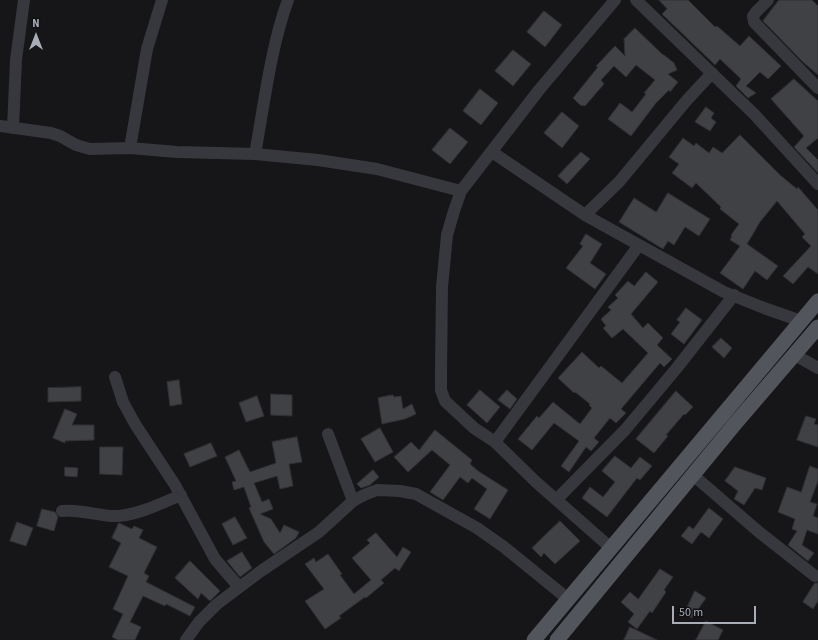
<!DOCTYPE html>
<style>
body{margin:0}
#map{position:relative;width:818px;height:640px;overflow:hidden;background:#161618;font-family:"Source Sans 3",sans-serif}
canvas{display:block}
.north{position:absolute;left:16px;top:16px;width:40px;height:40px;-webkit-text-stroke:3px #111113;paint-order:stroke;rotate:0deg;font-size:11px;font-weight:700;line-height:16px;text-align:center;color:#a8adb8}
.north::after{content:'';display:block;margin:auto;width:14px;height:18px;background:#a8adb8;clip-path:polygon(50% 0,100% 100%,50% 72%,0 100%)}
.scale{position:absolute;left:672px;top:606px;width:84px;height:18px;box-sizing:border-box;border:2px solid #a8adb8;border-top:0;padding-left:5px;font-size:12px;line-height:14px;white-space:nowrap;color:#a8adb8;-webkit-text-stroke:3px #111113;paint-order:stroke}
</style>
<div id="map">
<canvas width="818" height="640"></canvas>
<div class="north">N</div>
<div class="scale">50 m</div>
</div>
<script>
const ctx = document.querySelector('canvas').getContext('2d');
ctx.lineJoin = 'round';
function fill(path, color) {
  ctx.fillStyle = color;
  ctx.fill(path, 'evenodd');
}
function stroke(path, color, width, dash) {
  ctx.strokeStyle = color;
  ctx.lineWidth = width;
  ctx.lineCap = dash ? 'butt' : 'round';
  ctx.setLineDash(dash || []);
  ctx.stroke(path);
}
const building = new Path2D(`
 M659,0H688L715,27L717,26L740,46L749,36L781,66L768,79L760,72L746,86L756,93L748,98L736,86L741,79L720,59L715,65L662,14L667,9Z
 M779,0H812L818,6V75L803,62L763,21Z
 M544,11L562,25L545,47L527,32Z
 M635,28L663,55H664L674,63L677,70L668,74L678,82L670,92L669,90L656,103L631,136L608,119L620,103L632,112L646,94L644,93L655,80L636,65L626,77L614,66L601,80L604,84L585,106L580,105L573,98L598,67L596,66L615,46L625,56L624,39Z
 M513,50L531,64L513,86L495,71Z
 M794,79L818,101V138L806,148L818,160V173L794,147L804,136L771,99Z
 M480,89L498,103L481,125L463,111Z
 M706,107L714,113L711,118L716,122L710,131L695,122Z
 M562,112L579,126L562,148L544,133Z
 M450,128L468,142L450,164L432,150Z
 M740,135L780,175L797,189L798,187L818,210V274L808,267L793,284L783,276L811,246L802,237L805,234L777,201L760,222L747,244L778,266L767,280L755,271L743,289L720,273L740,246L730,240L732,236L731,235L739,224L720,209L721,207L696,183L692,188L672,173L679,164L669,157L683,138L694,146L696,143L709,153L713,147L722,153Z
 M581,152L590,159L567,184L558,176Z
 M668,193L710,219L699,236L685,227L674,245L668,241L663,249L619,222L634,198L656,212Z
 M586,234L602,244L590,263L606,274L595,289L566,268L583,246L580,244Z
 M646,272L658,282L631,314L643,328L648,323L663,338L657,345L672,359L664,367L660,363L621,409L626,413L616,423L610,418L594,438L599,442L591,451L586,447L569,472L561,466L579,441L554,423L532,450L518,439L537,416L539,418L553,402L580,424L592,408L589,405L590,404L575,392L574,393L558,378L582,352L599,368L601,366L622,383L648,353L623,329L612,338L603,328L606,326L601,319L611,310L608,307L618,298L615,295L628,281L634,286Z
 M686,308L702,320L684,344L671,334L680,322L677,320Z
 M721,338L732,348L724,358L712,347Z
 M179,380L182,404L170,406L167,382Z
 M81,387V401L48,402V388Z
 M480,390L500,407L487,423L467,405Z
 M507,390L517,399L510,409L498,400Z
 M676,391L693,407L685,415L684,414L666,435L668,436L654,453L636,439Z
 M271,394L292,395V416L271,415Z
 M393,395L394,397L401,396L403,409L412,404L416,414L405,419L382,424L378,398Z
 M257,396L264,416L246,422L239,403Z
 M65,409L77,414L72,425H94V440L65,441V443L53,438Z
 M806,416L816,419L814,424L818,425V447L797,440Z
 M380,428L393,452L375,462L361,439Z
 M435,430L472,460L470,464L478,471L508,490L490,519L474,509L487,489L472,478L468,483L460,477L443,500L430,492L450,465L432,450L408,472L394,457L411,442L419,450Z
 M297,437L302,462L289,464L293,486L280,489L277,476L254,483L262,502L269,499L273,509L260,514L271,519L280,533L284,525L299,532L296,538L274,554L264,542L249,508L251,507L244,487L234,490L232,482L236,481L225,457L239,450L250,472L276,463L272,442Z
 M211,443L217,456L190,467L184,454Z
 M100,447H123L122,475L100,474Z
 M615,456L631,468L640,457L652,466L640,480L637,478L607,517L582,498L590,487L603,497L615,482L602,471Z
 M810,466L818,469V481L810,502L817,504L813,516L818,518V534L807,530L802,545L814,553L808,561L788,545L797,531L792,529L795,519L778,512L787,487L801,492Z
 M65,467L78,468L77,477L65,476Z
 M735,467L766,478L762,490L755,488L744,505L734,499L738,491L725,481Z
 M373,470L379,477L370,485L361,488L357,484Z
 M709,508L723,519L709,538L701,532L692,544L681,536L689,526L693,529Z
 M42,509L55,512L58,517L54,531L37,526Z
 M235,517L247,538L233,545L222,524Z
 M560,521L580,541L555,564L544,553L541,557L532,548Z
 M17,522L33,528L26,546L10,541Z
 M119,523L132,529L134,526L143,530L139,538L157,547L144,573L149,576L146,582L195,607L190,616L166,604L165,606L143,596L130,622L141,627L135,640H118L112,637L123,614L113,609L128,576L109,567L121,543L112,538Z
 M376,533L397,557L403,547L411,552L399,571L395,568L381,580L384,583L366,598L365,597L339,616L341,618L325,629L305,601L324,589L305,564L314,558L316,562L328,554L342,574L340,575L354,594L371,580L352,558L370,543L367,540Z
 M242,552L252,568L240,577L227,561Z
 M190,561L220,591L210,601L201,593L198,599L175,578Z
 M660,569L673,577L664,590L666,592L652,613L650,611L637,629L628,622L634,614L621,602L630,592L638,599Z
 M815,583H818V601L813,609L803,602Z
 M695,591L706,598L692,618L684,614Z
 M706,621L723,630L718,640H696Z
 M630,627L657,640H624Z`);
fill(building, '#404145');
stroke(building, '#303034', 1);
stroke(new Path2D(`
 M636,0L754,114L818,184
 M768,0L756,12L753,16L754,22L818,88
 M0,126L51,133L60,136L76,145L90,149L130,148L177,152L255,154L318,160L377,169L461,191
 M13,128L16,60L24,0
 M130,148L147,49L162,0
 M492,152L585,215L639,245L724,292L764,308L801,321
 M255,154C264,105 271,46 288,0
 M585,215L619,182L687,100L712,73
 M795,355L818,368
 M115,377L123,402L135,424L175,485L215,559L239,587
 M328,434L353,501
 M495,442L639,245
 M693,475L759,532L815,576
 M557,499L625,430L676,369L734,295
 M62,511C79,509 95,515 112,516C134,517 160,504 181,495
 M611,548L536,482L495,442L474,428L445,401L441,390V371L442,287L447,235L454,211L461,191L539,90L615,0
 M186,640L199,622L217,604L261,571L319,532L353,501L364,495L377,490L400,491L416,494L477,528L504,547L568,599`), '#37383d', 12);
stroke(new Path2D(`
 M534,640L818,301
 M557,640L734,425L818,327`), '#53555c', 15);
</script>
